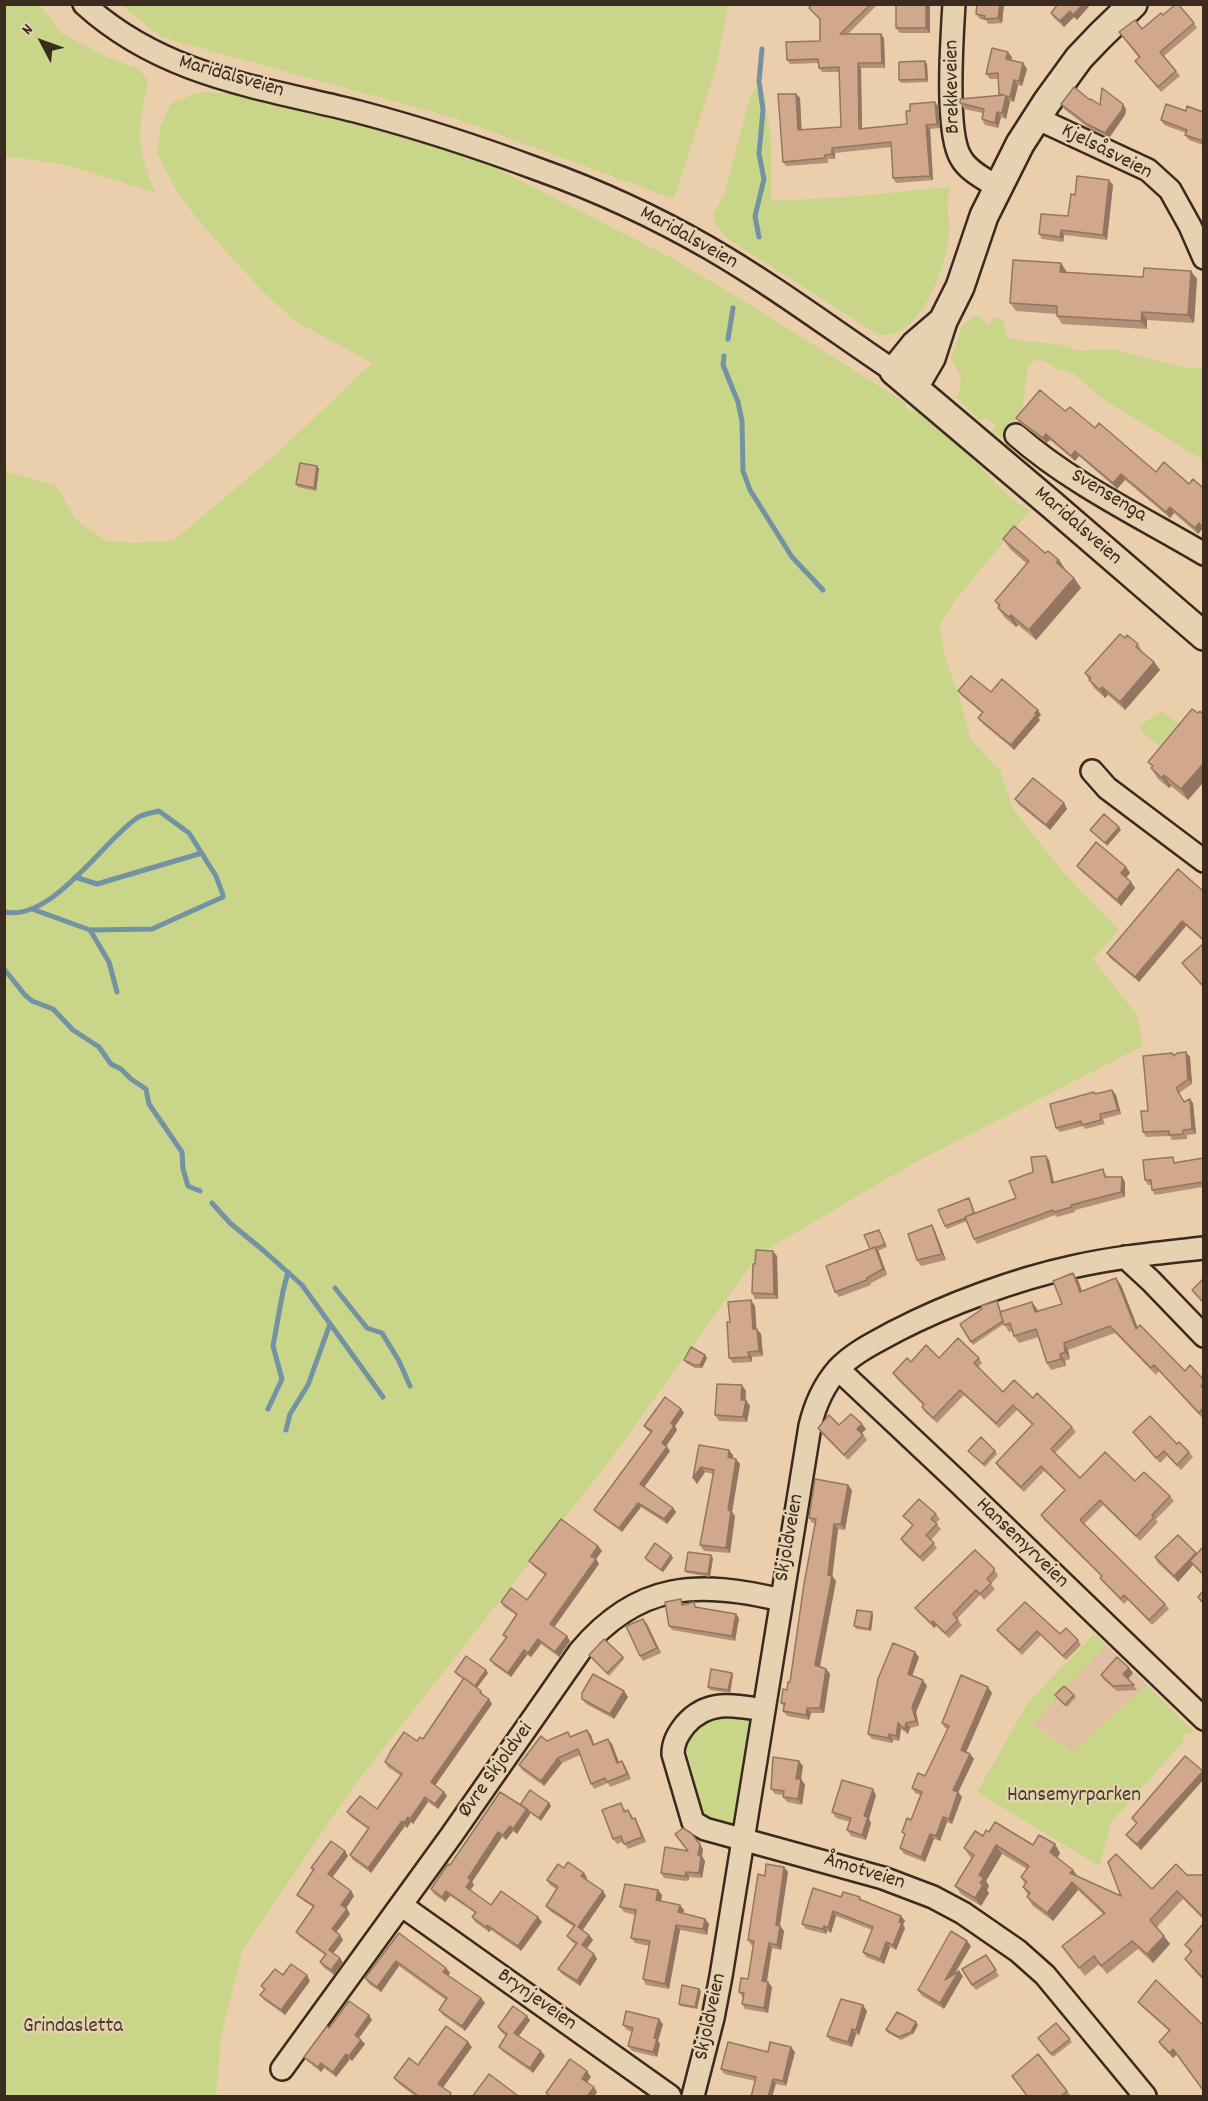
<!DOCTYPE html>
<meta charset="utf-8">
<style>
body{margin:0}
#map{position:relative;width:1208px;height:2101px;overflow:hidden;background:#ebcfad;font-family:Dekko,sans-serif}
canvas{display:block}
.frame{position:absolute;inset:0;border:6px solid #3b2a1e;pointer-events:none}
.north{position:absolute;left:12px;top:12px;width:60px;height:60px;-webkit-text-stroke:4px #e6d2b0;paint-order:stroke;rotate:311deg;font-size:16px;font-weight:700;line-height:24px;text-align:center;color:#3b2a1e}
.north::after{content:'';display:block;margin:auto;width:21px;height:27px;background:#3b2a1e;clip-path:polygon(50% 0,100% 100%,50% 72%,0 100%)}
</style>
<div id="map">
<canvas width="1208" height="2101"></canvas>
<div class="frame"></div>
<div class="north">N</div>
</div>
<script>
const ctx = document.querySelector('canvas').getContext('2d');
ctx.lineJoin = 'round';
function fill(path, color) {
  ctx.fillStyle = color;
  ctx.fill(path, 'evenodd');
}
function stroke(path, color, width, dash) {
  ctx.strokeStyle = color;
  ctx.lineWidth = width;
  ctx.lineCap = dash ? 'butt' : 'round';
  ctx.setLineDash(dash || []);
  ctx.stroke(path);
}
function drawText(font, color, halo, rows, align = 'center') {
  ctx.font = font + ' Dekko,sans-serif';
  ctx.lineWidth = 4.5;
  ctx.setLineDash([]);
  ctx.textBaseline = 'middle';
  ctx.strokeStyle = halo;
  ctx.fillStyle = color;
  for (const [text, x, y, turn = 0] of rows) {
    ctx.save();
    ctx.translate(x, y);
    ctx.rotate((+turn || 0) * Math.PI / 180);
    ctx.textAlign = isNaN(turn) ? turn : align;
    if (halo) ctx.strokeText(text, 0, 0);
    ctx.fillText(text, 0, 0);
    ctx.restore();
  }
}
fill(new Path2D(`
 M1106,1645L1147,1685L1072,1752L1032,1723Z`), '#e0c0a0');
fill(new Path2D(`
 M5,4L40,5L61,33L107,57L138,68L148,81C138,130 135,147 156,193L67,165L5,156Z
 M121,5H728L716,68L674,199L454,118L161,37Z
 M755,89L764,92L771,139V201L847,197L950,187C949,194 947,202 948,209C948,218 950,228 949,237C945,269 919,344 877,334L728,239L715,224L713,215L724,195L750,97Z
 M201,92L239,94L443,141L668,256L747,303L906,403V408L911,412L914,409C934,426 957,442 975,461C994,480 1005,498 1031,510L955,600L940,625L944,655L959,696L971,740L1000,770L1013,809L1063,872L1119,930L1093,959L1137,1015L1143,1046L912,1164L759,1254L608,1463L353,1787L243,1949L221,2036L216,2096H5L4,471L57,486L75,519L106,541L135,543L173,541L275,455L372,363L295,321L262,291L197,219L175,188L157,153L160,127L171,103Z
 M976,314L990,326L993,318L998,317L1003,321L1007,336L1020,341L1058,344L1078,351L1111,349L1185,368H1203V460L1104,400L1074,374L1055,368L1044,361L1036,360L1028,365L1022,414L1017,424L1015,438L1009,444L1007,443L992,431L996,426L985,417L981,421L956,398C966,378 959,376 951,358L963,325Z
 M1162,711L1179,724L1159,746L1143,733L1140,725Z
 M1094,1634L1106,1645L1032,1724L1072,1752L1147,1685L1193,1731L1189,1735L1186,1733L1182,1738L1185,1740L1112,1821L1099,1866L977,1792L1028,1702Z
 M711,1712L749,1715L752,1725L736,1826L728,1828L704,1817L684,1739Z`), '#c9d689');
stroke(new Path2D(`
 M759,237L755,216L764,179L759,154L763,110L759,81L762,49
 M728,339L733,308
 M724,356L723,365L738,402L742,421L743,471L750,490L792,557L823,590
 M75,877L97,884L202,853
 M32,909L90,930L152,929L223,897
 M4,912C52,922 102,842 137,818C143,814 152,813 159,811L189,833L216,876L223,895
 M90,930L109,962L117,992
 M4,969L25,995L32,1001L53,1009L73,1030L99,1047L111,1064L121,1069L131,1079L146,1089L149,1104L182,1152L183,1169L188,1186L200,1191
 M212,1203L230,1223L264,1251L302,1285L383,1397
 M335,1288L367,1328L382,1333L399,1361L410,1386
 M268,1409L282,1379L273,1346L283,1291L288,1272
 M286,1430L290,1414L308,1385L330,1324`), '#7392a3', 5);
const minor = new Path2D(`
 M84,4C163,76 260,87 359,112C420,128 481,148 540,170C599,191 655,217 709,248C773,285 833,330 894,371
 M954,4C952,37 945,133 961,158C968,171 985,179 997,187
 M1036,118L1148,170L1170,190L1190,226L1204,258
 M1016,435C1072,484 1140,516 1204,554
 M1092,771L1107,788L1204,861
 M1125,1257L1151,1281L1204,1336
 M838,1369L957,1481L1204,1719
 M763,1710C735,1705 707,1699 685,1725C678,1734 673,1742 673,1754L693,1822L705,1829L883,1878L933,1897L963,1913L1018,1951L1045,1975L1145,2096
 M401,1905L670,2096
 M282,2069L451,1836L580,1651C638,1582 699,1580 781,1600
 M693,2096L713,2018L721,1976L810,1426C815,1405 824,1385 838,1369C854,1352 876,1342 896,1331C946,1305 1016,1279 1072,1267C1115,1257 1159,1253 1204,1248`);
const major = new Path2D(`
 M943,321L915,345L894,371L1051,504L1204,636
 M914,387L931,358L943,321L960,287L984,216L1020,144L1047,102L1079,58L1100,36L1133,4`);
stroke(minor, '#3b2a1e', 26);
stroke(major, '#3b2a1e', 32);
stroke(minor, '#e6d2b0', 21);
stroke(major, '#e6d2b0', 27);
fill(new Path2D(`
 M812,4H878L848,34L884,38L885,68H861L862,128L907,124L938,106L940,128L930,129L933,180L896,183L893,178L891,147L835,153V159H828V163L786,166L783,162L796,94L800,98L801,130L841,127L839,72H822L819,68V63L790,64L787,60L820,41V20L809,8Z
 M930,4V33H900L896,28Z
 M1004,4L1002,23L988,24L986,20L980,19L976,14Z
 M1058,4H1091L1077,20L1074,17L1064,27L1054,18L1051,13Z
 M1163,15L1194,23L1197,28L1164,56L1180,76L1161,92L1139,66L1135,61L1139,58L1119,32L1142,29Z
 M1012,57L1011,60L1023,63L1027,69L1022,86L1018,85L1014,102L1010,101L1006,119L1001,117L998,128L985,125L982,119L983,113L964,109L960,103L1000,95L999,94L998,79H990L986,74Z
 M925,61L927,64L928,82L901,83L899,80Z
 M1090,100L1100,105L1126,109L1125,115L1109,138L1090,129L1064,109L1061,104Z
 M1186,111L1203,112V145L1189,140L1185,135L1186,133L1164,125L1161,120Z
 M1113,185L1107,240L1064,235L1063,242L1042,239L1039,234L1068,216L1075,195Z
 M1061,263L1066,271V272L1143,277L1191,271L1197,279L1194,323L1147,320V329L1062,324L1057,316V314L1016,311L1010,303Z
 M1065,411L1095,428L1156,472L1189,484L1203,488V530L1202,529L1198,534L1174,513L1170,518L1125,480L1117,489L1079,456L1075,461L1050,440L1046,443L1020,423L1016,418Z
 M319,469L316,491L298,487L296,484Z
 M1003,539L1065,570L1074,578L1081,588L1036,640L1018,625L1016,627L1005,618L998,608L999,607L995,601L1027,564L1010,549Z
 M1125,638L1138,644L1143,653L1154,662L1160,670L1125,710L1108,695L1105,698L1094,688L1085,673Z
 M958,691L991,692L1041,715L1038,718L1040,720L1014,750L982,723L978,718L982,713L962,696Z
 M1192,709L1188,800L1171,786L1169,788L1158,779L1151,768L1152,767L1148,762Z
 M1015,799L1064,803L1067,809L1050,830L1019,805Z
 M1077,866L1126,867L1130,873L1126,877L1131,882L1135,888L1121,906L1081,871Z
 M1203,891V941L1186,926L1139,982L1110,958L1107,953Z
 M1186,1052L1190,1057L1192,1084L1179,1093L1184,1102L1193,1103L1196,1134L1187,1135V1139L1172,1140L1170,1136L1146,1137L1143,1132L1148,1111L1174,1056Z
 M1112,1090L1116,1095L1121,1114L1103,1119L1105,1124L1085,1129L1083,1126L1060,1132L1056,1128L1094,1092L1096,1094Z
 M1203,1158V1187L1155,1195L1152,1190L1151,1185H1148L1145,1180L1176,1162Z
 M1049,1160L1054,1182L1106,1174L1107,1177H1122L1125,1182V1197L1075,1210V1212L1057,1217L1055,1215L977,1244L974,1239L967,1221L947,1229L945,1226L971,1201L975,1213L1016,1198L1033,1172Z
 M879,1230L887,1247L878,1251L887,1275L871,1283V1285L839,1297L835,1292L870,1249Z
 M935,1231L946,1260L921,1266L917,1260Z
 M777,1256L778,1299H755L752,1293L755,1264Z
 M1078,1280L1082,1292L1121,1285L1138,1328L1185,1371L1203,1379V1419L1159,1371L1156,1375L1115,1333L1068,1350L1070,1359L1065,1361L1066,1366L1051,1370L1047,1363L1039,1337L1019,1343L1014,1336L1012,1331L1009,1332L1004,1324L973,1345L960,1324L982,1309L997,1301L1001,1311L1037,1309L1038,1311L1062,1304Z
 M755,1306L756,1329L761,1334L763,1356L752,1357V1362L733,1363L729,1358L730,1322Z
 M705,1355L707,1358L702,1368H695L686,1363L684,1360Z
 M939,1358H979L982,1363L978,1367L1003,1392L1033,1398L1072,1427L1076,1432L1055,1453L1080,1478L1135,1481L1170,1496L1174,1501L1156,1519L1158,1522L1140,1541L1103,1505L1084,1524L1165,1604L1169,1609L1152,1625L1128,1600L1124,1604L1104,1583L1100,1578L1102,1577L1044,1520L1041,1515L1065,1490L1044,1471L1024,1492L999,1468L996,1463L1032,1425L1017,1410L999,1428L964,1395L937,1423L925,1412L922,1407L923,1405L896,1378L893,1373L911,1362Z
 M746,1391L745,1400L750,1406L747,1422L719,1421L715,1415Z
 M681,1409L684,1413L675,1426L677,1430L666,1446L670,1451L644,1487L673,1508L676,1512L667,1524L641,1507L622,1532L597,1514L594,1510L651,1433L647,1430L644,1426Z
 M839,1425L866,1429L862,1433L867,1440L848,1460L822,1434L818,1428Z
 M1133,1432L1177,1444L1189,1452L1193,1457L1181,1470L1167,1456L1160,1463Z
 M699,1445L733,1455L732,1458L740,1464L732,1512L735,1516L730,1553L704,1551L700,1545L713,1474L705,1472L697,1484L693,1478Z
 M968,1451H995L997,1454L985,1467Z
 M852,1490L845,1530L838,1529L832,1575L836,1581L820,1667L826,1669L830,1674L824,1713H811L809,1720L787,1716L783,1711L784,1707L781,1703L790,1682L815,1523H812L809,1518Z
 M936,1514L940,1519L936,1523L941,1529L931,1540L937,1548L923,1562L904,1544L901,1539L913,1526L903,1516Z
 M1203,1547V1575L1193,1565L1178,1582L1158,1563L1155,1557L1197,1554Z
 M975,1550L997,1573L998,1576L991,1584L995,1589L984,1600L980,1595L957,1619L962,1625L949,1638L936,1626L934,1628L919,1613L915,1608Z
 M602,1551L596,1559L599,1564L554,1627L567,1636L570,1641L559,1657L541,1644L531,1657L527,1655L511,1677L494,1665L490,1660L506,1639L503,1635L516,1615L504,1607L501,1602L527,1600L545,1575L533,1566L529,1561Z
 M671,1555L673,1558L663,1572L647,1561L645,1558Z
 M713,1558L710,1577L687,1573L685,1571Z
 M1025,1602L1060,1634L1078,1640L1081,1645L1066,1660L1041,1635L1022,1655L1001,1635L997,1630Z
 M685,1604L697,1606V1607L736,1614L739,1618L735,1641L672,1630L669,1626Z
 M873,1615L871,1631L856,1629L854,1626Z
 M647,1624L661,1653L643,1661L640,1656Z
 M589,1655L623,1657L624,1659L609,1676Z
 M919,1657L912,1676L927,1686L916,1712L919,1726L910,1728L908,1734L901,1729L899,1741L893,1740L892,1743L872,1739L868,1734Z
 M455,1672L488,1673L477,1688L481,1691L484,1696L489,1699L492,1704L435,1785L447,1796L438,1809L428,1802L413,1824L411,1822L407,1828L405,1826L371,1873L353,1860L350,1855L368,1829L351,1817L347,1812L377,1809L401,1776L388,1767L385,1762L417,1741L423,1739L464,1680L457,1675Z
 M1133,1673L1128,1679L1137,1690L1117,1691L1104,1680L1101,1675Z
 M733,1675L730,1693L710,1690L708,1687Z
 M988,1687L992,1693L966,1752L970,1754L974,1759L958,1792L962,1797L952,1824L947,1822L940,1841L934,1839L925,1862L904,1854L900,1848L905,1836L902,1832L911,1820L920,1795L915,1793L912,1788L925,1776L948,1729L945,1728L942,1723Z
 M624,1691L628,1697L614,1719L586,1704L582,1699Z
 M1055,1695H1074L1076,1697L1067,1707Z
 M587,1730L591,1735L594,1745L608,1739L612,1744L619,1762L625,1766L631,1779L610,1787L608,1783L594,1789L591,1784L580,1755L562,1763L544,1786L522,1770L519,1765L547,1741L571,1736Z
 M803,1766L801,1779L805,1785L802,1805L787,1802L783,1797V1795L775,1794L771,1789Z
 M1203,1771V1780L1141,1850L1130,1840L1126,1835L1136,1824L1132,1818Z
 M876,1795L869,1819L871,1823L866,1840L851,1836L847,1830L850,1822L836,1818L832,1812Z
 M549,1803L551,1806L541,1821L530,1813V1814L517,1834L513,1831L506,1840L502,1837L472,1882L474,1885L470,1890L491,1905L538,1917L542,1922L521,1951L491,1930L489,1932L475,1922L472,1917L475,1913L450,1896L445,1902L434,1894L431,1889L450,1865L520,1805Z
 M624,1808L626,1811L632,1815L633,1819L638,1824L646,1842L628,1849L623,1842L617,1844L613,1839Z
 M989,1832L1060,1853L1057,1858L1078,1877L1121,1896L1152,1889L1187,1875H1203V1919L1183,1899L1157,1927L1170,1944L1153,1963L1138,1949L1107,1974L1099,1964L1085,1976L1062,1946L1103,1914L1078,1890L1053,1921L1033,1906L1027,1897L1028,1895L1023,1887L1025,1884L1021,1877L1027,1869L1002,1854L986,1881L989,1886L987,1890L989,1893L981,1906L961,1894L955,1886L972,1858L970,1857L964,1848Z
 M703,1849L702,1856L705,1861L702,1878L689,1877V1880L686,1881L664,1878L661,1873L688,1851Z
 M345,1851L348,1856L332,1878L351,1891L354,1896L346,1908L350,1914L336,1932L343,1940L333,1953L340,1958L343,1963L334,1975L323,1967L320,1962L325,1955L300,1937L296,1932L313,1907L301,1899L297,1895L313,1870L311,1868Z
 M784,1867L788,1872L780,1926L784,1931L781,1950L772,1948L767,1982H768L772,1987L768,2013L745,2009L742,2004L743,1998L739,1992L748,1979L753,1945H751L748,1940L765,1876Z
 M564,1868L584,1873L587,1878L586,1879L603,1891L606,1896L583,1930L589,1935L593,1940L587,1949L594,1954L597,1959L580,1986L562,1974L558,1969L575,1944L571,1941L567,1936L574,1927L550,1911L546,1906L556,1889L550,1885L547,1880Z
 M658,1890L662,1895L661,1901L684,1910L683,1913L705,1919L709,1924L707,1935L680,1930L669,1989L646,1985L643,1979L649,1946L635,1943L631,1938L635,1915L624,1912L620,1907Z
 M841,1897L863,1900L901,1916L905,1921L903,1925L905,1928L896,1950L890,1947L884,1964L866,1957L863,1952L872,1930L836,1916L831,1933L827,1931L826,1934L806,1929L802,1924Z
 M1203,1924V1980L1191,1967L1185,1959L1191,1953L1185,1945Z
 M399,1933L446,1968L450,1973L448,1975L481,1998L485,2003L465,2031L443,2015L439,2010L446,2000L399,1966L381,1992L369,1984L365,1978Z
 M971,1946L955,1973L963,1976L944,2009L922,1996L918,1990Z
 M986,1955L999,1976L976,1990L972,1985Z
 M283,1975L310,1981L285,2015L264,2000L260,1995L264,1990L261,1986Z
 M699,1989L701,1991L697,2009L680,2006L679,2004Z
 M1138,2002L1203,2025L1173,2058L1162,2047L1159,2042L1169,2031L1142,2007Z
 M867,2011L859,2035L856,2034L852,2047L831,2041L827,2036Z
 M369,2015L372,2020L359,2038L365,2044L352,2061L350,2059L336,2077L324,2068L321,2072L307,2061L304,2057L329,2028Z
 M530,2020L519,2036L545,2056L533,2073L502,2051L499,2047L506,2036L501,2032L498,2027Z
 M1056,2023L1072,2042L1053,2057L1038,2038Z
 M663,2024L658,2041L660,2044L657,2057L632,2051L628,2046L632,2032L627,2030L623,2025Z
 M918,2025L913,2034L901,2040L888,2033L886,2030Z
 M472,2047L443,2087L453,2097H416L398,2083L394,2078L418,2065Z
 M795,2052L786,2086L776,2084L755,2081L724,2074L721,2069Z
 M1012,2076L1067,2091L1071,2096L1028,2097Z`), '#b49078');
fill(new Path2D(`
 M926,4H930V33L926,28Z
 M1000,4H1004L1002,23L998,18Z
 M1083,4H1091L1077,20L1073,15Z
 M1070,11L1074,17L1064,27L1060,21Z
 M881,34L884,38L885,68L882,63Z
 M1008,52L1012,57L1010,64L1006,59Z
 M925,61L927,64L928,82L926,79Z
 M858,63L861,68L862,133L859,129Z
 M1023,63L1027,69L1022,86L1019,81Z
 M1014,80L1018,85L1014,102L1010,97Z
 M796,94L800,98L802,135L798,130Z
 M1006,96L1010,101L1006,119L1002,113Z
 M935,102L938,106L940,128L937,124Z
 M1123,104L1126,109L1125,115L1109,138L1105,133Z
 M997,112L1001,117L998,128L995,123Z
 M926,125L930,129L933,180L930,176Z
 M832,148L835,153V159L832,154Z
 M1109,180L1113,185L1107,240L1103,235Z
 M1061,230L1064,235L1063,242L1060,237Z
 M1061,263L1066,271V280L1060,272Z
 M1191,271L1197,279L1194,323L1188,315Z
 M1142,312L1147,320V329L1141,321Z
 M1046,434L1050,440L1046,443L1043,438Z
 M1075,451L1079,456L1075,461L1071,456Z
 M317,466L319,469L316,491L314,488Z
 M1121,474L1125,480L1117,489L1113,483Z
 M1170,507L1174,513L1170,518L1166,512Z
 M1199,523L1202,529L1198,534L1195,528Z
 M1059,560L1066,570L1056,562Z
 M1074,578L1081,588L1036,640L1029,630Z
 M1011,615L1018,625L1016,627L1009,617Z
 M1154,662L1160,670L1125,710L1120,702Z
 M1102,687L1108,695L1105,698L1100,690Z
 M1038,710L1041,715L1038,718L1040,720L1014,750L1011,745Z
 M1203,764V783L1188,800L1181,789Z
 M1164,775L1171,786L1169,788L1162,778Z
 M1064,803L1067,809L1050,830L1046,825Z
 M1119,827L1121,830L1107,846L1105,843Z
 M1126,867L1130,873L1125,879L1121,873Z
 M1131,882L1135,888L1121,906L1117,900Z
 M1182,921L1186,926L1139,982L1135,977Z
 M1186,1052L1190,1057L1192,1084L1188,1079Z
 M1112,1090L1116,1095L1121,1114L1118,1110Z
 M1190,1099L1193,1103L1196,1134L1192,1129Z
 M1046,1156L1049,1160L1055,1188L1052,1183Z
 M1122,1177L1125,1182V1197L1121,1192Z
 M932,1225L935,1231L946,1260L942,1254Z
 M875,1247L879,1252L887,1275L883,1269Z
 M773,1251L777,1256L778,1299L774,1294Z
 M1073,1273L1078,1280L1085,1299L1080,1292Z
 M1116,1278L1121,1285L1141,1336L1136,1329Z
 M751,1300L755,1306L757,1335L753,1329Z
 M1032,1302L1037,1309L1040,1319L1035,1312Z
 M757,1329L761,1334L763,1356L759,1351Z
 M1064,1343L1068,1350L1070,1359L1065,1352Z
 M748,1352L752,1357V1362L749,1357Z
 M1060,1354L1065,1361L1066,1366L1061,1359Z
 M705,1355L707,1358L702,1368L700,1365Z
 M742,1385L746,1391L745,1405L746,1400L750,1406L747,1422L743,1417L741,1400Z
 M681,1409L684,1413L675,1426L677,1430L665,1448L662,1443L671,1423Z
 M862,1424L866,1429L861,1434L857,1429Z
 M667,1447L670,1451L643,1489L640,1484Z
 M729,1450L733,1455L732,1463L728,1457Z
 M736,1459L740,1464L732,1512L735,1516L730,1553L726,1548L728,1510Z
 M701,1467L705,1472L697,1484L693,1478Z
 M848,1485L852,1490L845,1530L841,1524Z
 M638,1503L641,1507L622,1532L619,1528Z
 M673,1508L676,1512L667,1524L664,1519Z
 M834,1524L838,1529L832,1579V1576L836,1581L819,1670L815,1665Z
 M598,1546L602,1551L596,1559L599,1564L553,1629L550,1624Z
 M1196,1553L1200,1558L1190,1561L1193,1565L1178,1582L1174,1576Z
 M671,1555L673,1558L663,1572L661,1570Z
 M711,1555L713,1558L710,1577L708,1574Z
 M872,1612L873,1615L871,1631L869,1629Z
 M736,1614L739,1618L735,1641L732,1636Z
 M643,1619L647,1624L661,1653L657,1648Z
 M933,1621L936,1626L934,1628L931,1623Z
 M567,1636L570,1641L559,1657L555,1652Z
 M538,1639L541,1644L531,1657L528,1653Z
 M524,1650L527,1655L511,1677L508,1673Z
 M915,1652L919,1657L911,1679L908,1674Z
 M1129,1668L1133,1673L1127,1680L1123,1674Z
 M826,1669L830,1674L824,1713L820,1708Z
 M486,1670L488,1673L476,1689L475,1686Z
 M732,1673L733,1675L730,1693L728,1690Z
 M923,1680L927,1686L916,1712L919,1726L916,1721L912,1707Z
 M988,1687L992,1693L965,1755L961,1750Z
 M624,1691L628,1697L614,1719L610,1714Z
 M489,1699L492,1704L434,1787L431,1782Z
 M807,1708L811,1713L809,1720L806,1715Z
 M898,1723L901,1729L899,1741L896,1736Z
 M906,1723L910,1728L908,1734L905,1729Z
 M587,1730L591,1735L596,1750L593,1745Z
 M889,1734L893,1740L892,1743L889,1738Z
 M608,1739L612,1744L621,1768L617,1763Z
 M970,1754L974,1759L957,1795L953,1790Z
 M558,1758L562,1763L544,1786L541,1781Z
 M622,1761L625,1766L631,1779L627,1774Z
 M799,1761L803,1766L800,1784L796,1779Z
 M1203,1771V1780L1141,1850L1137,1844Z
 M801,1779L805,1785L802,1805L798,1799Z
 M873,1789L876,1795L869,1819L871,1823L866,1840L862,1835L864,1816Z
 M444,1792L447,1796L438,1809L435,1804Z
 M958,1792L962,1797L952,1824L949,1819Z
 M425,1797L428,1802L413,1824L410,1819Z
 M549,1803L551,1806L541,1821L539,1818Z
 M527,1809L530,1814L517,1834L513,1829Z
 M408,1817L411,1822L407,1828L404,1823Z
 M943,1817L947,1822L940,1841L936,1836Z
 M635,1818L638,1824L646,1842L642,1837Z
 M402,1821L405,1826L371,1873L368,1868Z
 M510,1826L513,1831L506,1840L503,1835Z
 M498,1832L502,1837L472,1882L474,1885L469,1892L466,1887L468,1878Z
 M930,1834L934,1839L925,1862L921,1857Z
 M700,1844L703,1849L702,1856L705,1861L702,1878L699,1873L698,1855Z
 M1055,1844L1060,1853L1056,1860L1050,1852Z
 M996,1845L1002,1854L986,1881L989,1886L987,1890L989,1893L981,1906L975,1898L980,1883L979,1875Z
 M345,1851L348,1856L331,1879L328,1874Z
 M784,1867L788,1872L779,1930L776,1925Z
 M1073,1870L1079,1878L1070,1873Z
 M686,1872L689,1877V1880L685,1876Z
 M584,1873L587,1878L585,1881L581,1876Z
 M1072,1882L1078,1890L1053,1921L1047,1913Z
 M658,1890L662,1895L660,1905L656,1900Z
 M351,1891L354,1896L345,1910L341,1905Z
 M446,1891L450,1896L445,1902L442,1897Z
 M603,1891L606,1896L581,1932L578,1927Z
 M680,1905L684,1910L682,1917L678,1912Z
 M347,1909L350,1914L335,1934L332,1929Z
 M833,1911L836,1916L831,1933L828,1928Z
 M901,1916L905,1921L903,1925L905,1928L896,1950L893,1945Z
 M538,1917L542,1922L521,1951L518,1946Z
 M705,1919L709,1924L707,1935L703,1929Z
 M487,1925L491,1930L489,1932L486,1927Z
 M676,1925L680,1930L669,1989L665,1984Z
 M780,1926L784,1931L781,1950L777,1945Z
 M824,1926L827,1931L826,1934L823,1929Z
 M340,1935L343,1940L332,1955L329,1950Z
 M589,1935L593,1940L585,1950L582,1945Z
 M1164,1936L1170,1944L1153,1963L1147,1954Z
 M967,1941L971,1946L948,1985L945,1980Z
 M886,1942L890,1947L884,1964L880,1959Z
 M769,1943L772,1948L766,1986L762,1981Z
 M594,1954L597,1959L580,1986L577,1981Z
 M340,1958L343,1963L334,1975L331,1970Z
 M396,1961L399,1966L381,1992L377,1987Z
 M446,1968L450,1973L447,1977L443,1972Z
 M959,1971L963,1976L944,2009L940,2003Z
 M307,1975L310,1981L285,2015L281,2010Z
 M768,1982L772,1987L768,2013L764,2008Z
 M699,1989L701,1991L697,2009L695,2007Z
 M481,1998L485,2003L465,2031L462,2026Z
 M863,2005L867,2011L859,2035L856,2030Z
 M369,2015L372,2020L358,2039L355,2035Z
 M527,2016L530,2020L518,2037L514,2033Z
 M659,2019L663,2024L658,2041L660,2044L657,2057L653,2052L654,2038Z
 M916,2022L918,2025L913,2034L911,2032Z
 M852,2029L856,2034L852,2047L848,2042Z
 M361,2040L365,2044L352,2061L349,2056Z
 M468,2042L472,2047L442,2089L438,2084Z
 M791,2047L795,2052L786,2086L783,2081Z
 M1173,2049L1177,2054L1173,2058L1170,2053Z
 M541,2051L545,2056L533,2073L530,2068Z
 M346,2054L350,2059L336,2077L333,2072Z
 M321,2063L324,2068L321,2072L318,2067Z
 M587,2071L591,2077L586,2084L582,2079Z
 M773,2079L776,2084L772,2097H768Z
 M594,2087L597,2092L594,2097H587Z`), '#927661');
const building = new Path2D(`
 M812,4H871L840,34H881L882,63H858L859,129L907,124L906,111H910V104L935,102L937,124L926,125L930,176L893,178L891,142L832,148V154L825,155V158L783,162L778,94H796L798,130L841,127L839,67L819,68L818,59L787,60L786,42L820,41V19L809,8Z
 M896,4H926V28H896Z
 M977,4H1000L998,18L984,19L985,16L976,14Z
 M1058,4H1083L1073,15L1070,11L1060,21L1051,13Z
 M1176,4H1178L1194,23L1160,52L1176,71L1158,87L1135,61L1140,57L1119,32L1135,20L1142,29L1161,13L1163,15Z
 M992,48L1008,52L1006,59L1023,63L1019,81L1014,80L1010,97L1006,96L1002,113L997,112L995,123L982,119L984,109L960,103V99L1004,95L999,94L998,73L986,74Z
 M925,61L926,79L899,80V62Z
 M1074,87L1090,100L1091,99L1100,105L1102,88L1123,104L1122,110L1105,133L1087,124L1061,104Z
 M1166,104L1186,111L1187,106L1203,112V141L1185,135L1187,130L1161,120Z
 M1077,176L1109,180L1103,235L1061,230L1060,237L1039,234L1041,214L1068,216L1071,194L1075,195Z
 M1013,260L1061,263L1060,272L1143,277L1144,268L1191,271L1188,315L1142,312L1141,321L1057,316V306L1010,303Z
 M1040,390L1065,411L1070,407L1095,428L1099,423L1156,472L1164,462L1189,484L1193,479L1203,488V527L1199,523L1195,528L1170,507L1166,512L1121,474L1113,483L1075,451L1071,456L1046,434L1043,438L1016,418Z
 M300,463L317,466L314,488L296,484Z
 M1014,526L1045,553L1048,551L1059,560L1056,562L1074,578L1029,630L1011,615L1009,617L998,608L1000,605L995,601L1029,561L1003,539Z
 M1120,634L1125,638L1127,635L1138,644L1136,647L1154,662L1120,702L1102,687L1100,690L1089,680L1091,678L1085,673Z
 M971,676L991,692L1002,679L1038,710L1035,713L1036,715L1011,745L978,718L983,712L958,691Z
 M1192,709L1198,713L1200,711L1203,714V764L1181,789L1164,775L1162,778L1151,768L1153,766L1148,762Z
 M1033,778L1064,803L1046,825L1015,799Z
 M1104,814L1119,827L1105,843L1090,830Z
 M1096,842L1126,867L1121,873L1131,882L1117,900L1077,866Z
 M1178,869L1203,891V939L1182,921L1135,977L1107,953Z
 M1203,944V983L1202,985L1182,963Z
 M1186,1052L1188,1079L1176,1088L1184,1102L1190,1099L1192,1129L1183,1130V1134L1169,1135V1131L1143,1132L1141,1111H1148L1143,1056L1172,1053L1174,1056L1177,1053Z
 M1112,1090L1118,1110L1100,1114L1101,1120L1082,1125L1081,1121L1056,1128L1050,1104L1094,1092L1095,1094Z
 M1046,1156L1052,1183L1103,1169L1105,1177H1122L1121,1192L1071,1205L1072,1207L1054,1212L1053,1210L974,1239L965,1217L1016,1198L1009,1181L1033,1172L1031,1157Z
 M1173,1157L1174,1163L1203,1158V1182L1152,1190L1151,1180H1145L1143,1160Z
 M969,1198L974,1213L965,1217L966,1218L945,1226L938,1210Z
 M932,1225L942,1254L917,1260L908,1234Z
 M879,1230L885,1244L875,1248V1247L870,1249L864,1235Z
 M875,1247L883,1269L867,1278V1280L835,1292L826,1266Z
 M756,1250L773,1251L774,1294L752,1293L753,1264H755Z
 M1073,1273L1080,1292L1116,1278L1136,1329L1140,1325L1185,1371L1190,1365L1203,1379V1384L1201,1386L1203,1388V1408L1199,1413L1154,1365L1151,1368L1110,1326L1064,1343L1065,1352L1060,1354L1061,1359L1047,1363L1036,1329L1014,1336L1010,1323L1004,1325L1000,1312L1032,1302L1035,1312L1062,1304L1053,1281Z
 M1203,1279V1302L1192,1290Z
 M751,1300L753,1329H757L759,1351L748,1352L749,1357L729,1358L727,1322H730L728,1302Z
 M997,1301L1003,1321L971,1342L960,1324L982,1309L981,1306Z
 M958,1338L979,1358L974,1363L1003,1392L1014,1380L1033,1398L1037,1393L1072,1427L1051,1449L1080,1478L1105,1452L1135,1481L1144,1472L1170,1496L1152,1515L1154,1517L1136,1536L1100,1500L1080,1520L1165,1604L1149,1620L1124,1595L1121,1599L1100,1578L1102,1576L1041,1515L1065,1490L1041,1466L1021,1487L996,1463L1033,1424L1013,1405L996,1423L960,1390L933,1418L922,1407L924,1404L893,1373L907,1358L911,1362L926,1345L939,1358Z
 M691,1347L705,1355L700,1365H694L684,1360Z
 M717,1384L742,1385L741,1400H746L743,1417L715,1415Z
 M665,1397L681,1409L671,1423L674,1426L662,1443L667,1447L640,1484L673,1508L664,1519L638,1503L619,1528L594,1510L652,1431L644,1426Z
 M851,1414L862,1424L857,1429L863,1435L844,1455L818,1428L829,1415L839,1425Z
 M1150,1416L1177,1444L1179,1442L1189,1452L1177,1465L1164,1451L1156,1458L1133,1432Z
 M981,1437L995,1451L983,1464L968,1451Z
 M699,1445L729,1450L728,1457L736,1459L728,1510L731,1511L726,1548L700,1545L714,1470L701,1467L693,1478Z
 M815,1479L848,1485L841,1524H834L828,1575L832,1576L815,1665L826,1669L820,1708H807L806,1715L783,1711L785,1703H781L783,1689L787,1690L788,1682H790L804,1584L816,1519L809,1518Z
 M919,1499L936,1514L931,1519L937,1524L926,1535L934,1543L920,1557L901,1539L913,1525L903,1516Z
 M561,1519L598,1546L591,1556L596,1559L550,1624L567,1636L555,1652L538,1639L528,1653L524,1650L508,1673L490,1660L507,1637L503,1635L517,1614L501,1602L511,1588L527,1600L546,1574L529,1561Z
 M1178,1535L1196,1553L1174,1576L1155,1557Z
 M655,1543L671,1555L661,1570L645,1558Z
 M1203,1547V1574L1190,1561Z
 M975,1550L994,1568V1571L987,1579L991,1583L980,1594L976,1590L953,1614L958,1620L945,1633L933,1621L931,1623L915,1608Z
 M688,1552L711,1555L708,1574L685,1571Z
 M1203,1591V1603L1198,1597Z
 M681,1599L682,1605L694,1602L695,1607L736,1614L732,1636L669,1626L665,1602Z
 M1025,1602L1060,1634L1066,1628L1078,1640L1063,1656L1037,1631L1019,1650L997,1630Z
 M857,1610L872,1612L869,1629L854,1626Z
 M643,1619L657,1648L640,1656L626,1626Z
 M604,1639L623,1657L607,1673L589,1655Z
 M893,1643L915,1652L908,1674L923,1680L912,1707L916,1721L906,1723L905,1729L898,1723L896,1736L889,1734V1738L868,1734L878,1679Z
 M466,1656L486,1670L475,1686L455,1672Z
 M1117,1657L1129,1668L1123,1674L1134,1685L1113,1686L1101,1675Z
 M711,1669L732,1673L728,1690L708,1687Z
 M593,1674L624,1691L610,1714L582,1699V1693Z
 M961,1675L988,1687L961,1750L970,1754L953,1790L958,1792L949,1819L943,1817L936,1836L930,1834L921,1857L900,1848L905,1834L902,1832L907,1818L911,1820L922,1792L912,1788L918,1773L925,1776L949,1726L942,1723Z
 M464,1678L481,1691L480,1693L489,1699L431,1782L444,1792L435,1804L425,1797L410,1819L408,1817L404,1823L402,1821L368,1868L350,1855L369,1828L347,1812L360,1796L377,1809L402,1774L385,1762L391,1751L404,1732L417,1741L420,1737L423,1739Z
 M1064,1686L1074,1695L1065,1705L1055,1695Z
 M587,1730L593,1745L608,1739L617,1763L622,1761L627,1774L607,1782L605,1778L591,1784L578,1749L558,1758L541,1781L519,1765L541,1736L547,1741L568,1732L570,1737Z
 M1185,1756L1203,1771L1137,1844L1126,1835L1137,1823L1132,1818Z
 M773,1757L799,1761L796,1779H801L798,1799L783,1797L784,1791L771,1789Z
 M842,1780L873,1789L864,1816L868,1817L862,1835L847,1830L851,1818L832,1812Z
 M530,1790L549,1803L539,1818L520,1805Z
 M500,1792L527,1809L513,1829L510,1826L503,1835L498,1832L468,1878L471,1880L466,1887L491,1905L501,1891L538,1917L518,1946L487,1925L486,1927L472,1917L476,1912L446,1891L442,1897L431,1889L448,1864L450,1865Z
 M621,1803L624,1812L628,1810L632,1819L635,1818L642,1837L624,1844L621,1836L613,1839L602,1810Z
 M995,1822L1033,1845L1039,1835L1055,1844L1050,1852L1073,1870L1070,1873L1121,1896L1108,1862L1116,1854L1152,1889L1176,1864L1187,1875H1203V1917L1177,1891L1150,1920L1164,1936L1147,1954L1132,1941L1101,1966L1094,1956L1079,1968L1062,1946L1105,1913L1072,1882L1047,1913L1027,1897L1030,1893L1023,1887L1027,1882L1021,1877L1029,1866L996,1845L979,1875L984,1878L980,1883L983,1885L975,1898L955,1886L974,1855L964,1848L975,1831L983,1836L986,1830L989,1832Z
 M683,1828L691,1833L700,1844L698,1855L701,1856L699,1873L686,1872L685,1876H683L661,1873L665,1847L688,1851L675,1834Z
 M331,1841L345,1851L328,1874L351,1891L341,1905L347,1909L332,1929L340,1935L329,1950L340,1958L331,1970L320,1962L326,1954L296,1932L314,1906L297,1895L314,1869L311,1868Z
 M568,1862L584,1873L581,1876L603,1891L578,1927L589,1935L582,1945L594,1954L577,1981L558,1969L577,1943L567,1936L575,1925L546,1906L558,1887L547,1880L558,1864L564,1868Z
 M766,1864L784,1867L776,1925L780,1926L777,1945L769,1943L762,1981L768,1982L764,2008L742,2004L744,1993L739,1992L741,1978L748,1979L754,1941L748,1940L758,1874L765,1876Z
 M625,1884L658,1890L656,1900L680,1905L678,1912L705,1919L703,1929L676,1925L665,1984L643,1979L650,1941L631,1938L636,1910L620,1907Z
 M813,1888L841,1897L843,1892L860,1897L859,1899L901,1916L899,1922L902,1923L893,1945L886,1942L880,1959L863,1952L873,1927L833,1911L828,1928L824,1926L823,1929L802,1924Z
 M1203,1924V1978L1185,1959L1192,1951L1185,1945Z
 M951,1931L967,1941L945,1980L959,1971L940,2003L918,1990Z
 M399,1933L446,1968L443,1972L481,1998L462,2026L439,2010L447,1998L396,1961L377,1987L365,1978Z
 M986,1955L996,1970L972,1985L962,1969Z
 M291,1964L307,1975L281,2010L260,1995L265,1989L261,1986L275,1969L283,1975Z
 M1156,1980L1203,2025V2090L1173,2049L1170,2053L1159,2042L1170,2030L1138,2002Z
 M682,1985L699,1989L695,2007L679,2004Z
 M841,1999L863,2005L856,2030L852,2029L848,2042L827,2036Z
 M349,2001L369,2015L355,2035L361,2040L349,2056L346,2054L333,2072L321,2063L318,2067L304,2057L327,2026L329,2028Z
 M513,2006L527,2016L514,2033L541,2051L530,2068L499,2047L507,2034L498,2027Z
 M626,2011L659,2019L654,2038L657,2039L653,2052L628,2046L633,2028L623,2025Z
 M897,2012L916,2022L911,2032L899,2037L886,2030Z
 M1056,2023L1070,2039L1051,2054L1038,2038Z
 M446,2026L468,2042L438,2084L451,2093L449,2097H420L394,2078L409,2058L418,2065Z
 M728,2042L768,2052L770,2042L791,2047L783,2081L773,2079L768,2097H751L756,2077L721,2069Z
 M1038,2054L1067,2091L1060,2097H1028L1012,2076Z
 M570,2059L587,2071L582,2079L594,2087L587,2097H551L546,2093Z
 M489,2074L517,2095V2097H472Z`);
fill(building, '#d1a88b');
stroke(building, '#927661', 1.5);
drawText('21px', '#3b2a1e', '#e6d2b0', [
 ["Maridalsveien",231,78,16],
 ["Brekkeveien",954,87,-91],
 ["Kjelsåsveien",1106,153,27],
 ["Maridalsveien",688,239,29],
 ["Svensenga",1108,497,31],
 ["Maridalsveien",1077,527,41],
 ["Skjoldveien",791,1538,-80],
 ["Hansemyrveien",1021,1544,44],
 ["Øvre Skjoldvei",497,1771,-54],
 ["Åmotveien",864,1873,17],
 ["Brynjeveien",536,2001,35],
 ["Skjoldveien",712,2017,-78]
]);
drawText('21px', '#493b29', '#e6d2b0', [
 ["Hansemyrparken",1074,1797],
 ["Grindasletta",73,2028]
]);
</script>
